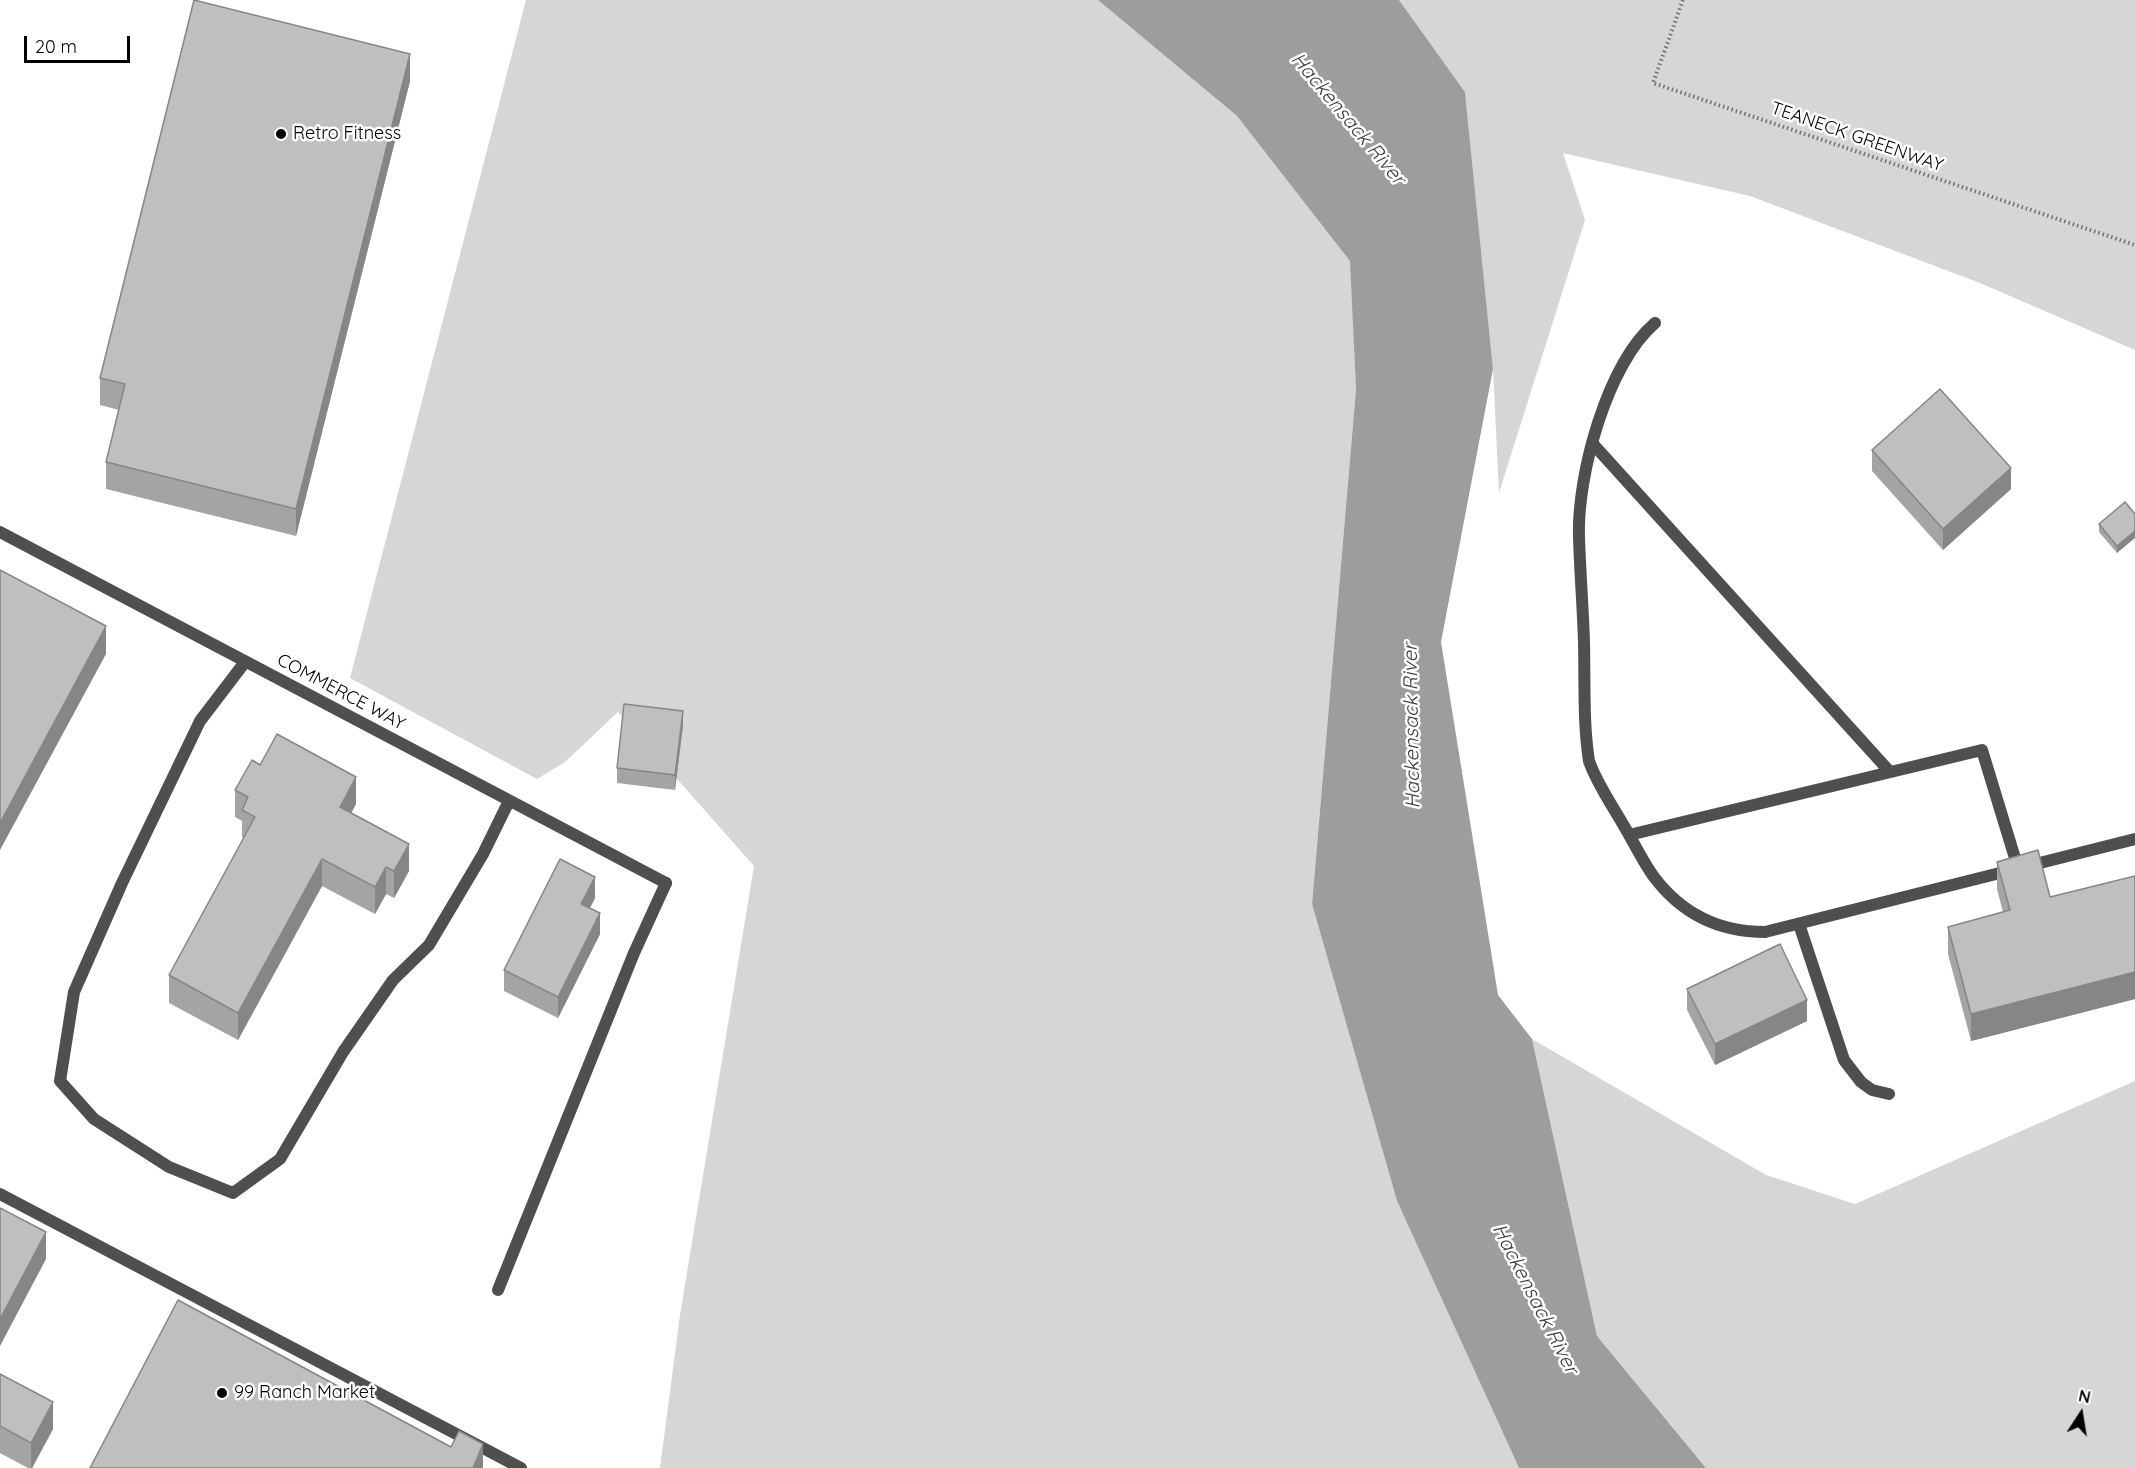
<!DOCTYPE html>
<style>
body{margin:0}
#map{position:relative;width:2135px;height:1468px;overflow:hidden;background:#fff;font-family:Quicksand,sans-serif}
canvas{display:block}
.north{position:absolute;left:2051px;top:1384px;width:60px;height:60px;-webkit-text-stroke:4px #fff;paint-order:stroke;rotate:12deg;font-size:16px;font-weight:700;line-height:24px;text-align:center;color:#000}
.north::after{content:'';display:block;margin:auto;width:21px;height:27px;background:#000;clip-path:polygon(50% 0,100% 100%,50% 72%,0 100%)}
.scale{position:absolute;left:24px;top:36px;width:106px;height:27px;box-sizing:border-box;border:3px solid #000;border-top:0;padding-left:8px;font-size:18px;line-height:21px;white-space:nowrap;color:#000;-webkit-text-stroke:4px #fff;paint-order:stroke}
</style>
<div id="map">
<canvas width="2135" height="1468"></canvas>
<div class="north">N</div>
<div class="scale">20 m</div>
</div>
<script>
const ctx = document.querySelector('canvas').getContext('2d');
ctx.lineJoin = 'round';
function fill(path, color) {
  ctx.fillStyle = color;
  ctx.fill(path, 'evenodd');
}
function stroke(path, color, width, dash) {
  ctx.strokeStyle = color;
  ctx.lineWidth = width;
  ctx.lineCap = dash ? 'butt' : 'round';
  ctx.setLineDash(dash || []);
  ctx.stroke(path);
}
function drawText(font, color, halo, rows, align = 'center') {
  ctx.font = font + ' Quicksand,sans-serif';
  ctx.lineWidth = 5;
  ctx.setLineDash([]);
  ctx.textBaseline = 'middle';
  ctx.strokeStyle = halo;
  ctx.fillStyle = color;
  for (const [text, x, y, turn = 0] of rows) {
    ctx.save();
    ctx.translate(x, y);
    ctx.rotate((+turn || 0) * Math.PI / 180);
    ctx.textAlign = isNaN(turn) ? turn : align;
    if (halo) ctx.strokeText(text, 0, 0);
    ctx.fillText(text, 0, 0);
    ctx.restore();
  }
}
fill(new Path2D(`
 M526,0H1098L1237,116L1351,261L1356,389L1312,904L1397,1201L1519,1468H660L680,1315L754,866L618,712L565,762L537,779L350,678Z
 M1399,0H2135V350L1980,283L1750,196L1563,153L1585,220L1499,493L1493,369L1465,92Z
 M1532,1039L1766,1175L1855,1204L2135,1081V1468H1706L1597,1336Z`), '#d6d6d6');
fill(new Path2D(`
 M1098,0H1399L1465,92L1493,369L1441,642L1498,995L1532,1039L1597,1336L1706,1468H1519L1397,1201L1312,904L1356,389L1350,261L1237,116Z`), '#9d9d9d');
stroke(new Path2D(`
 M1683,0L1653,83L2135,245`), '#717171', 4, [1.5, 3]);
stroke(new Path2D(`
 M1655,323C1607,364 1577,475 1579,537C1580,572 1583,607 1584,643C1585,682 1583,723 1589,761C1597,784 1612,805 1624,826C1634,843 1643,862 1654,877C1682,914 1720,932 1765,932L2135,839
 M1593,444L1890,772
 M245,662L200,721L122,883L74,992L60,1081L94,1119L169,1167L233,1193L280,1159L343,1052L393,980L429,945L483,854L509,801
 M1629,835L1982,750L2018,868
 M1799,924L1844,1060L1861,1082L1872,1090L1889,1094
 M0,1194L521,1468
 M498,1290L634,953L666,883`), '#4f4f4f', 12);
stroke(new Path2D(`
 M0,532L666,883`), '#4f4f4f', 12);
fill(new Path2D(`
 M410,81L296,536L106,489V462L119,410L100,405V378Z
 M1872,450L2011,489L1943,550L1872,471Z
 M2125,502L2117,553L2099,532V524Z
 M683,725L675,790L617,783V768Z
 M260,765L356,804L351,813L409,871L394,898L386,894L375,914L322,886L238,1040L169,1003V975L244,838L242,837V821L235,817V790Z
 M1997,862L2050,897L2135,876V999L1971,1041L1948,954V927L2003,912L1997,889Z
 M595,898L590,908L600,934L558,1018L504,991V970Z
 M1687,989L1807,1021L1715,1065L1687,1010Z
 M0,1374L53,1429L32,1468H28L0,1453Z`), '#a4a4a4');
fill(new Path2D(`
 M410,54V81L296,536V509Z
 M2011,468V489L1943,550V529Z
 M2135,531V538L2117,553V546Z
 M106,626V654L0,850V823Z
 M683,711V725L675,790V775Z
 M356,777V804L340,834V807Z
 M409,844V871L394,898V871Z
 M322,859V886L238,1040V1013Z
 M386,867V894L375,914V887Z
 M595,877V898L581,925V904Z
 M600,913V934L558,1018V997Z
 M2135,972V999L1971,1041V1014Z
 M1807,1000V1021L1715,1065V1044Z
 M46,1232V1259L0,1346V1319Z
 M53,1402V1429L32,1468H31V1443Z
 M483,1444V1468H473Z`), '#868686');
const building = new Path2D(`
 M194,0L410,54L296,509L106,462L125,384L100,378Z
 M1940,389L2011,468L1943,529L1872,450Z
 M2125,502L2135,514V531L2117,546L2099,524Z
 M0,570L106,626L0,823Z
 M624,704L683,711L675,775L617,768Z
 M277,734L356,777L340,807L409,844L394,871L386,867L375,887L322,859L238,1013L169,975L255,817L242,810L248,797L235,790L252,760L260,765Z
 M2038,850L2050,897L2135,876V972L1971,1014L1948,927L2010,910L1997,862Z
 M560,859L595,877L581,904L600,913L558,997L504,970Z
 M1780,944L1807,1000L1715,1044L1687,989Z
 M0,1208L46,1232L0,1319Z
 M178,1300L451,1447L459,1431L483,1444L473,1468H90Z
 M0,1374L53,1402L31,1443L0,1426Z`);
fill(building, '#bfbfbf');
stroke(building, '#868686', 1.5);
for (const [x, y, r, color] of [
 [281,134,6,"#000"],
 [222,1393,6,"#000"]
]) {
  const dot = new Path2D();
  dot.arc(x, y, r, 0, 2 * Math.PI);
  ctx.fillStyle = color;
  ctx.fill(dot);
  stroke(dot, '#fff', 2);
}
drawText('18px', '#000', '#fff', [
 ["Retro Fitness",293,134],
 ["99 Ranch Market",234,1393]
], 'left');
drawText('18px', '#000', '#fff', [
 ["TEANECK GREENWAY",1857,137,19],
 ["COMMERCE WAY",341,692,28]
]);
drawText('italic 20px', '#3e3e3e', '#fff', [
 ["Hackensack River",1348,119,50],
 ["Hackensack River",1412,726,-91],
 ["Hackensack River",1535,1299,63]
]);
</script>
